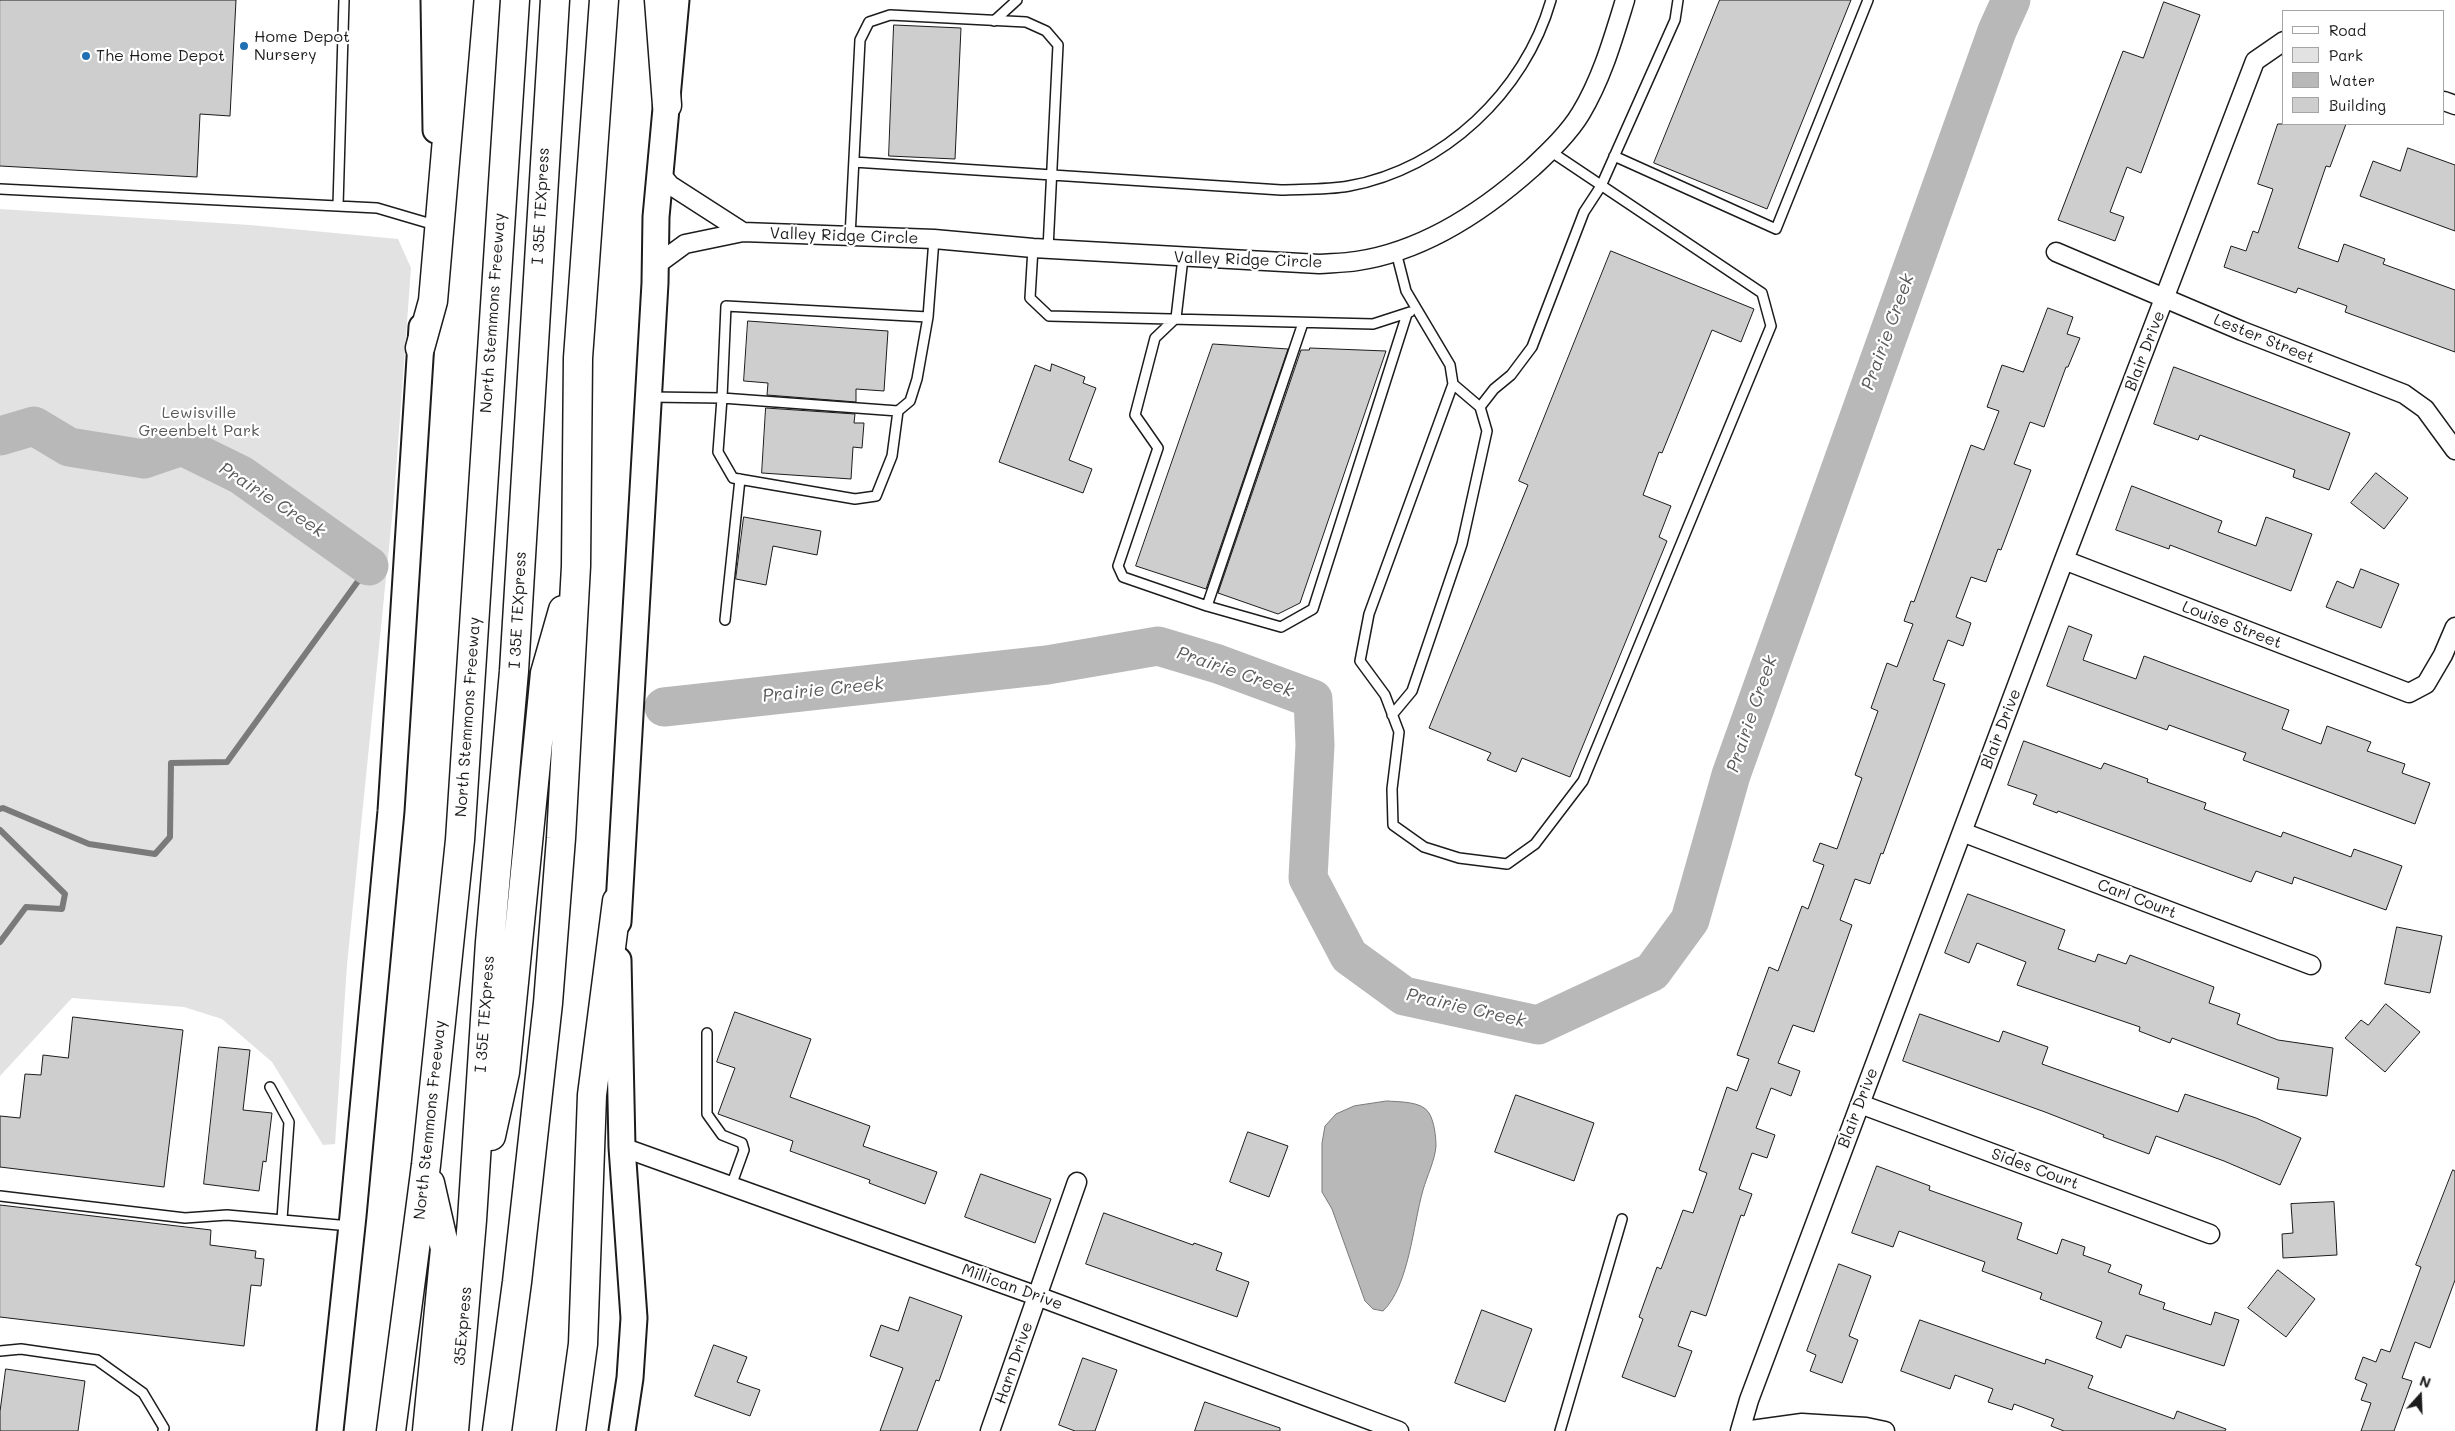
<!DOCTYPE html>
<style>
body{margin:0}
#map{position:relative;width:2455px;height:1431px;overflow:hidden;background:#fff;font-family:Mali,sans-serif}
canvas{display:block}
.legend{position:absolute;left:2282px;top:10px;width:162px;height:115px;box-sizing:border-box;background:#fff;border:1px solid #a4a4a4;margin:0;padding:6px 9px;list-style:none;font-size:15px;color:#1c1c1c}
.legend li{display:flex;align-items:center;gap:10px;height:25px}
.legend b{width:25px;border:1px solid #a4a4a4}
.north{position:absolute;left:2395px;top:1371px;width:50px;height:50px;-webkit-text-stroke:4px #fff;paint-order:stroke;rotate:20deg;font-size:14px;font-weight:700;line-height:20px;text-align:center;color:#1c1c1c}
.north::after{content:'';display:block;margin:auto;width:18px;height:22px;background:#1c1c1c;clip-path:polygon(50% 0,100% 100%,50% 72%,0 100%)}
</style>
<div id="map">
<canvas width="2455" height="1431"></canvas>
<ul class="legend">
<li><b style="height:6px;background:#fff"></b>Road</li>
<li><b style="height:14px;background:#e2e2e2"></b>Park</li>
<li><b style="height:14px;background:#b8b8b8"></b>Water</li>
<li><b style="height:14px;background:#cecece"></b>Building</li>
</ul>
<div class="north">N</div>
</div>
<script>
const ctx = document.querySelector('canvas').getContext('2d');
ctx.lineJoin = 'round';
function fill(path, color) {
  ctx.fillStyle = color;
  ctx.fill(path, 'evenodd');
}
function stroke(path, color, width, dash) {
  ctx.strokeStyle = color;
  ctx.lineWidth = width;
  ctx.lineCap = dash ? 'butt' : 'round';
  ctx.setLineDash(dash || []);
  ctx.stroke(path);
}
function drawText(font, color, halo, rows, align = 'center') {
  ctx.font = font + ' Mali,sans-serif';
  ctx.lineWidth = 4.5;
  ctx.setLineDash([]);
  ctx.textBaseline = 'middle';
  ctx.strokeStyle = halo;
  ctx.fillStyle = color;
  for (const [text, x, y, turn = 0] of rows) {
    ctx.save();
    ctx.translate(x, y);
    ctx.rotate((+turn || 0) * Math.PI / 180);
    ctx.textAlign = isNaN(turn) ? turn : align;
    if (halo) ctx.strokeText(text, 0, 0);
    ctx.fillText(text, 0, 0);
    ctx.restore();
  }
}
fill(new Path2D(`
 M0,209L250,225L398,239L411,268L394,498L347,965L335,1144L323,1145L272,1062L222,1019L184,1007L72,998L0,1076Z`), '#e2e2e2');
const water = new Path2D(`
 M1387,1101C1399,1102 1422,1101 1429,1113C1434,1121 1436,1136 1436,1146C1435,1160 1427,1176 1423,1190C1413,1225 1409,1286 1383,1311L1373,1309L1365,1301L1332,1209L1322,1192V1143L1325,1126L1336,1114L1354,1106Z`);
fill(water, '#b8b8b8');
stroke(water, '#7a7a7a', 1);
stroke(new Path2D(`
 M0,809L3,808L89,844L155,854L170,837L171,763L227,762L369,566
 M0,830L65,894L62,909L26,907L0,942`), '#7a7a7a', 6);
stroke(new Path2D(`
 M0,436L34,426L69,447L144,459L182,446L241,475L369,566
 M664,707L1047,665L1158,646L1218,664L1313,699L1315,745L1308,878L1349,956L1404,996L1538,1025L1652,972L1690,920L1731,775L1997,31L2011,0`), '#b8b8b8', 39);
const building = new Path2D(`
 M0,0H236L230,116L200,114L197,177L0,166Z
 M1720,0H1851L1767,209L1654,163Z
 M2164,2L2200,15L2141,173L2127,167L2110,212L2124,217L2115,241L2058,220L2123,51L2143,58Z
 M894,25L961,28L955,159L889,156Z
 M2278,124H2346L2330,167L2326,166L2298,248L2338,262L2344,244L2385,259L2383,264L2455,290V352L2345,312L2347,306L2298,288L2296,293L2224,267L2231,246L2246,251L2253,231L2258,233L2273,189L2258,184Z
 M2408,148L2455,165V231L2360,196L2373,161L2400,171Z
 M1611,251L1754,309L1741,342L1712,330L1662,453L1659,452L1643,495L1671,506L1659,537L1667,541L1570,777L1522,758L1516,772L1487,760L1491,753L1429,728L1528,485L1519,481Z
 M2048,308L2073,317L2067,334L2080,338L2068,367H2066L2044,427L2030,422L2014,464L2031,470L2001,550L1998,549L1986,582L1971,577L1956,617L1971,623L1963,646L1948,640L1933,680L1945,684L1883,854L1881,853L1870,884L1855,879L1840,920L1852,925L1814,1032L1793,1025L1778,1063L1800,1071L1791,1096L1771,1088L1756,1128L1775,1135L1767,1158L1752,1153L1739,1189L1752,1194L1744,1216L1741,1215L1706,1316L1691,1311L1678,1346L1692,1351L1675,1397L1622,1377L1643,1319L1639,1317L1657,1267L1661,1269L1683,1210L1693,1213L1707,1173L1699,1170L1727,1087L1737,1091L1749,1059L1737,1055L1769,967L1778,971L1802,906L1808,909L1824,865L1813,861L1820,843L1837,849L1862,778L1855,775L1878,711L1871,708L1887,663L1897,667L1913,624L1904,621L1911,601L1914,602L1971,445L1984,450L1999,411L1987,407L2002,365L2023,372Z
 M748,321L888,331L884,391L856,389V402L767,395L768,383L744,381Z
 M1213,344L1288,349L1206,589L1136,566Z
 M1310,348L1386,351L1300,603L1278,614L1218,593L1301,350H1309Z
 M1052,364L1085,377L1083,383L1096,388L1069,460L1092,469L1083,493L999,462L1035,365L1050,371Z
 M2174,367L2350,433L2329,490L2293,477L2295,470L2200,435L2198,440L2154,424Z
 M766,408L855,414L854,423H864L862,448L853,447L851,479L762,473Z
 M2376,473L2408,498L2384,529L2351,503Z
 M2132,486L2222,521L2218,532L2256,546L2266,517L2312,534L2291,591L2170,545L2169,549L2116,530Z
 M744,517L821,531L817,555L773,546L766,585L736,579Z
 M2361,569L2399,584L2381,628L2326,607L2337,581L2353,588Z
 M2069,626L2092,635L2083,660L2136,679L2144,656L2289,710L2282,729L2321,744L2327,726L2371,742L2367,751L2405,764L2402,773L2430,783L2415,824L2243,760L2246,753L2169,725L2167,730L2047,686Z
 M2024,741L2101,769L2104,763L2148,779L2147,782L2206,803L2204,809L2281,837L2283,832L2351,857L2354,849L2402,866L2386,910L2294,877L2292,884L2256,871L2251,882L2058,811L2057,813L2033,804L2037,795L2008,785Z
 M1968,894L2065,930L2058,949L2095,962L2098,954L2126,964L2130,955L2214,987L2209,1003L2240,1014L2237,1024L2278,1040L2333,1048L2327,1096L2277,1089L2279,1078L2172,1038L2170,1043L2139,1031L2140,1027L2017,985L2026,962L1977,943L1969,963L1945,953Z
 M2397,927L2442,936L2430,993L2385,984Z
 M2386,1004L2420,1032L2385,1072L2345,1038L2361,1020L2368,1025Z
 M735,1012L811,1039L790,1097L870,1126L863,1146L937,1172L925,1204L869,1183L870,1180L790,1151L793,1141L718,1114L735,1068L717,1062Z
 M1920,1014L1999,1042L2003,1031L2048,1047L2042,1064L2178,1112L2185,1094L2256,1118L2301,1138L2280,1185L2224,1161L2156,1136L2149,1154L2103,1137L2104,1135L2045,1112L1903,1061Z
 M73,1017L183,1030L164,1187L0,1167V1116L20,1118L25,1074L41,1075L43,1055L68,1058Z
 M219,1047L250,1050L243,1110L272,1113L266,1162L263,1161L259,1191L204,1184Z
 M1516,1095L1594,1123L1574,1181L1495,1152Z
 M1248,1132L1288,1146L1269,1197L1230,1182Z
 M1877,1166L1930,1186L1929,1190L2022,1223L2017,1239L2057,1254L2062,1239L2085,1247L2083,1255L2111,1265L2108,1272L2142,1285L2139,1294L2165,1303L2163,1309L2211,1325L2215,1312L2239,1320L2224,1366L2126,1335L2121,1348L2096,1338L2102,1322L2040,1299L2042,1293L1982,1271L1985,1262L1899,1231L1893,1247L1852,1233Z
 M2453,1170L2455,1171V1280L2430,1348L2415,1342L2402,1378L2412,1381L2394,1431H2361L2371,1403L2361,1400L2367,1384L2355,1379L2363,1357L2376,1362L2381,1349L2390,1352L2421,1267L2416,1265Z
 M981,1174L1051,1199L1035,1243L965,1217Z
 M2334,1202L2337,1255L2283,1258L2282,1234L2293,1233L2291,1204Z
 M0,1205L211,1230L210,1245L256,1251L255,1258L264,1259L261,1286L251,1285L244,1346L0,1317Z
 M1104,1213L1193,1245L1194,1243L1222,1253L1216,1270L1249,1282L1237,1317L1086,1264Z
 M1839,1264L1871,1276L1849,1336L1858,1340L1842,1383L1810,1371L1816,1355L1807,1351Z
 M2278,1270L2315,1299L2286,1337L2248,1308Z
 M910,1297L962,1316L939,1381L936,1380L917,1431H880L903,1368L870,1356L881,1325L898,1331Z
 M1482,1310L1532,1329L1505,1402L1455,1383Z
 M1920,1320L2045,1364L2046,1359L2093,1376L2088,1388L2174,1419L2177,1411L2226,1429L2225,1431H2064L2051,1426L2054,1419L2014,1404L2012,1410L1988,1402L1993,1389L1955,1375L1950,1389L1901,1371Z
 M714,1345L747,1357L737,1382L760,1390L750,1416L695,1396Z
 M1083,1358L1117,1370L1095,1431H1075L1059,1425Z
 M6,1369L85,1381L78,1431H0V1412Z
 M1205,1402L1280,1428V1431H1195Z`);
fill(building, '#cecece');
stroke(building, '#1c1c1c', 1);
const service = new Path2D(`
 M994,21L1017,0
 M1614,156L1776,229L1868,0
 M854,162L1281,190C1303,189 1327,190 1349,186C1443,169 1525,92 1551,0
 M0,189L377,208L428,223
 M338,206L344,0
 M850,237L860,40L869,22L890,15L1026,22L1046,31L1058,45L1048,249
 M1033,248L1030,298L1049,316L1373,324L1410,312
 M1396,252L1406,291L1450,365L1453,384L1369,614L1360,661L1385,695L1399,732L1392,789L1393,825L1424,847L1459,858L1507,864L1535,844L1583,781L1771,326L1762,293L1550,151
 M1183,258L1176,318L1155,338L1135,415L1158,448L1118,566L1123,577L1207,606L1281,627L1313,609L1407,314
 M1453,384L1480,407
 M650,397L722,398L726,306L928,317L934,239
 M898,411L892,456L876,496L855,499L733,478L718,452L722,398L898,411L910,401L917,379L928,317
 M1207,606L1303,323
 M725,620L740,479
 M1392,715L1412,691L1462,544L1487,431L1480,407L1494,389L1511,375L1532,347L1584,212L1601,186L1675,20L1678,0
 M707,1033V1114L722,1135L742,1143L744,1150L731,1186
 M270,1087L289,1122L282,1219
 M0,1196L185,1218L227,1215L350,1226
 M0,1351L21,1349L97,1360L143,1393L164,1428L163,1431
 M1560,1431L1622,1219`);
const minor = new Path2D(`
 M2444,101L2455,105
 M660,173L670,185L743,232
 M2056,252L2242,331L2404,394L2425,409L2455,450
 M655,266L685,244L743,232L934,239L1033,248L1319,264C1332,263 1345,263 1357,261C1424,251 1484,211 1533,167C1550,151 1569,133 1581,113C1602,78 1613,39 1625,0
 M2064,560L2409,693L2426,684L2443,655L2455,627
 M1962,832L2311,965
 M1860,1104L2210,1234
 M622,1147L1037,1296L1399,1431
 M990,1431L1077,1182
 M1740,1431L1749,1400L2064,560L2255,61L2284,41
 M1744,1431L1802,1423L1866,1427L1885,1431`);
const secondary = new Path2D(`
 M434,0L436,130
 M618,922L655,283L656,217L676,0
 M618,960L622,1147L634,1318L630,1378L622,1431
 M330,1431L353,1216L391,811L422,327`);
const motorway = new Path2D(`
 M659,0L667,105
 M420,348L433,301L459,0
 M491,1136L505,1072L545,673L563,610
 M391,1431L426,1165L460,840L515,0
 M427,1431L445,1249L430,1183
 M454,1431L472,1220L490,942L514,671L555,0
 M497,1431L517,1282L548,1003L561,838L576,566L578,358L604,0
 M571,1431L583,1344L592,1095L617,901`);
stroke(service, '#1c1c1c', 12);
stroke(minor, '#1c1c1c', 21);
stroke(secondary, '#1c1c1c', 29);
stroke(motorway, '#1c1c1c', 31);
stroke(service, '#fff', 9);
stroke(minor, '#fff', 18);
stroke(secondary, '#fff', 25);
stroke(motorway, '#fff', 28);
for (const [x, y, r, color] of [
 [244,46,5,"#1f6fb2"],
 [86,56,5,"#1f6fb2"]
]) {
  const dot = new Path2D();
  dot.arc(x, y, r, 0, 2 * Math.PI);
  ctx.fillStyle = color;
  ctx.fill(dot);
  stroke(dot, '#fff', 2);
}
drawText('16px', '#1c1c1c', '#fff', [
 ["Home Depot",254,37],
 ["Nursery",254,55],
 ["The Home Depot",96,56]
], 'left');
drawText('16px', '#1c1c1c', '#fff', [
 ["I 35E TEXpress",541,206,-87],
 ["Valley Ridge Circle",844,236,2],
 ["Valley Ridge Circle",1248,260,2],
 ["North Stemmons Freeway",493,313,-86],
 ["Lester Street",2264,339,22],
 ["Blair Drive",2145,351,-69],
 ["I 35E TEXpress",518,610,-87],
 ["Louise Street",2232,625,21],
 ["North Stemmons Freeway",468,717,-86],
 ["Blair Drive",2001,729,-69],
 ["Carl Court",2137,899,21],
 ["I 35E TEXpress",485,1014,-86],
 ["Blair Drive",1858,1108,-69],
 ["North Stemmons Freeway",430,1120,-84],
 ["Sides Court",2035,1169,20],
 ["Millican Drive",1012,1287,20],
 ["35Express",463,1326,-85],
 ["Harn Drive",1014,1363,-71]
]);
drawText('16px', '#575757', '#fff', [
 ["Lewisville",199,413],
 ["Greenbelt Park",199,431]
]);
drawText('italic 18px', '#5a5a5a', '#fff', [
 ["Prairie Creek",1888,332,-70],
 ["Prairie Creek",272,500,33],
 ["Prairie Creek",1235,672,19],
 ["Prairie Creek",823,690,-6],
 ["Prairie Creek",1752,714,-71],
 ["Prairie Creek",1466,1008,13]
]);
</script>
